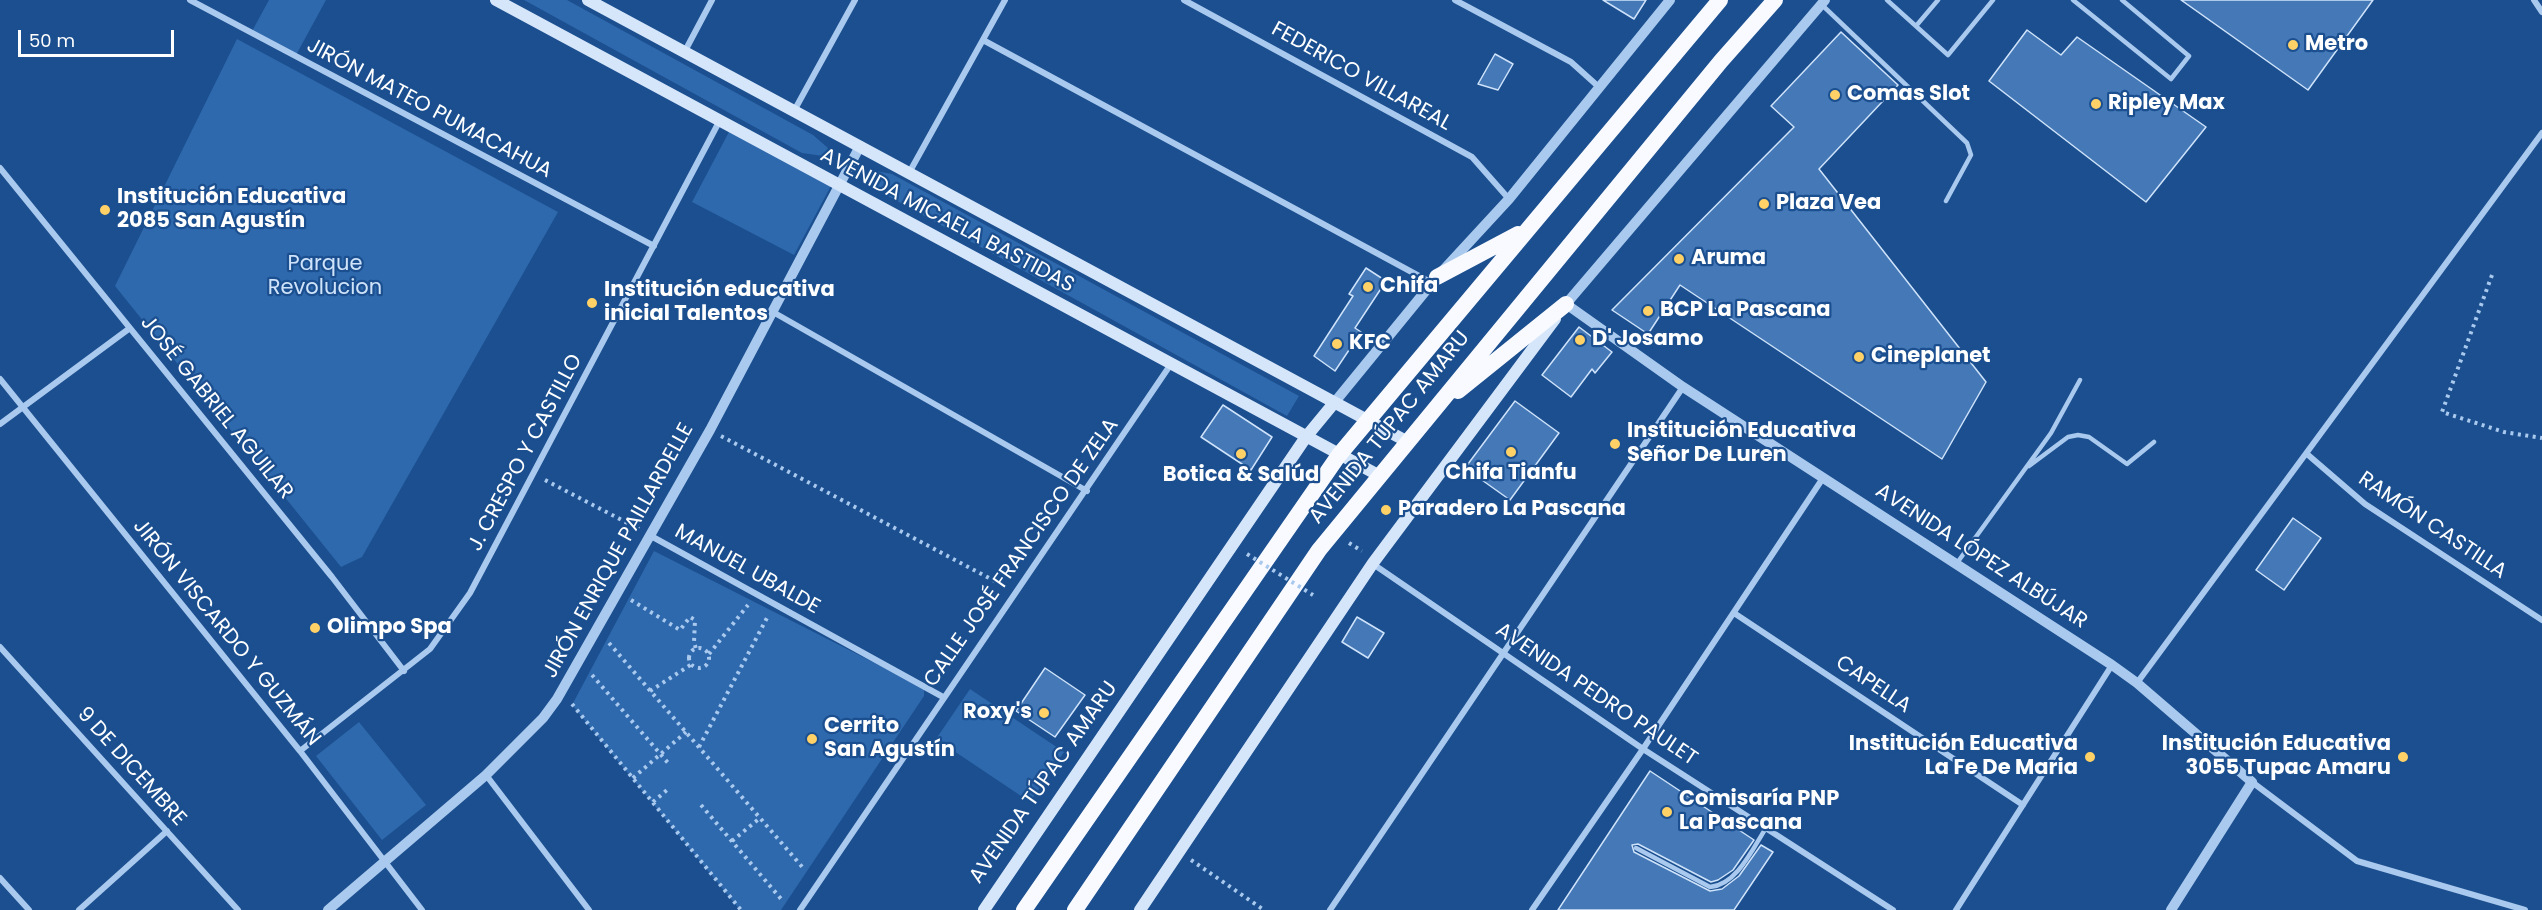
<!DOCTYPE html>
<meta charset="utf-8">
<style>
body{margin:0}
#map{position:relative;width:2542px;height:910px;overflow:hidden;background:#1b4f8f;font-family:Poppins,sans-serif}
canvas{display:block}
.scale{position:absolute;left:18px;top:30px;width:156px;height:27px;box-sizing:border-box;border:3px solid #fff;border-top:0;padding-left:8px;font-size:18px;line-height:21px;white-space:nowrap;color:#fff;-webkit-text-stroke:4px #1b4f8f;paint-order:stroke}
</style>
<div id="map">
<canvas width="2542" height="910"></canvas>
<div class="scale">50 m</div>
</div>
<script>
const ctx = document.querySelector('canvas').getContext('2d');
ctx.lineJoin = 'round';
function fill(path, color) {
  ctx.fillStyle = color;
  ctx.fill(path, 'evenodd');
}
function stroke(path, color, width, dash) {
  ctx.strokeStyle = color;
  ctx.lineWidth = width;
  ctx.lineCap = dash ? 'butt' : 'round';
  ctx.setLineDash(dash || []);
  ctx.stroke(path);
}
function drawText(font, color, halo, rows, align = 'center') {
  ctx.font = font + ' Poppins,sans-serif';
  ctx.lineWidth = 4.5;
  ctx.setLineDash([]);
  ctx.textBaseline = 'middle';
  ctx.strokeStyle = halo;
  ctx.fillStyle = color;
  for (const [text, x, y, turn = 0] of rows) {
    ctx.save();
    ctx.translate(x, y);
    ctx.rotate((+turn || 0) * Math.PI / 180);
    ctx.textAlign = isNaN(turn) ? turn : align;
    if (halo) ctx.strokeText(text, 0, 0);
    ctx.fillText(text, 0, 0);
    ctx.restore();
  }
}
fill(new Path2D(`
 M269,0H326L295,57L251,33Z
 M524,0H567L813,135L828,148L823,156L802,153Z
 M237,39L558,212L362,557L341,567L115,286Z
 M730,130L832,184L794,255L692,202Z
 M876,171L892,174L1299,396L1287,416L879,191L872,178Z
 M654,551L924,688V696L781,910H740L572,705Z
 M970,689L1064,752L1030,802L936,739Z
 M359,722L426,805L382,840L316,756Z`), '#2e69ad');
const building = new Path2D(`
 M1603,0H1646L1634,19Z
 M2181,0H2373L2308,90Z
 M2027,30L2061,55L2077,37L2206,127L2146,202L1989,81Z
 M1841,32L1898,85L1819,169L1986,382L1942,459L1680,285L1648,334L1612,310L1794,127L1771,106Z
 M1495,54L1513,64L1498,90L1478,84Z
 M1366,268L1386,281L1355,328L1361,332L1335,371L1314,356L1353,296L1349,294Z
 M1579,327L1612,352L1595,373L1592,369L1571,397L1542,375Z
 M1515,401L1559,433L1510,500L1465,468Z
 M1223,405L1272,437L1251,470L1201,437Z
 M2293,518L2321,538L2284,590L2256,570Z
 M1357,617L1384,633L1368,658L1342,642Z
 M1045,668L1085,695L1055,737L1016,711Z
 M1650,771L1754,840L1733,870L1718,880L1711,882L1638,844L1632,845L1634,852L1710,891L1722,889L1739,876L1761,845L1773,852L1734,910H1558Z`);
fill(building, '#4478b7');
stroke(building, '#cfe3fa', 1.5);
stroke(new Path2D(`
 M2492,275L2442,412L2504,432L2542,438
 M721,436L1006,587
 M545,480L639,529
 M1349,543L1362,551
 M631,600L680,630L690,617L695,620L694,642L696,649
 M609,643L804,869
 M689 658a10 10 0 1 1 20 0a10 10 0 1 1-20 0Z
 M709,654L748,605
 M592,675L669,764
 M650,691L692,664
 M572,704L741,910
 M699,747L768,616
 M633,778L686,732
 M653,802L667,790
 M701,805L782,900
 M732,841L760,818
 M1191,860L1264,910`), '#a9c9ee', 4, [3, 4.5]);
stroke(new Path2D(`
 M1887,0L1948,55L1993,0
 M2073,0L2171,79L2189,56L2122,0
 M1821,4L1967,143L1971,155L1946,201
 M1916,26L1938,0
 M2029,466L2068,437L2078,435L2089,437L2127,464L2154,442
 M1957,563L2051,433L2080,380
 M1636,848L1710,887C1737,885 1753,848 1766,828`), '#a9c9ee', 4.5);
stroke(new Path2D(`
 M190,0L654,246
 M1184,0L1472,157L1509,199
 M1455,0L1571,62L1600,88
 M2534,0L2542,12
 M983,40L1432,283
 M685,51L712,0
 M794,111L855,0
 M0,168L332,577L404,671
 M909,173L1005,0
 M773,312L1087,491
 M0,379L300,751L422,910
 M0,424L130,328
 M2307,454L2365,504L2542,620
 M651,536L943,697
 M1373,564L1643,749L1893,910
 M1734,613L2023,805
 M0,647L238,910
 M2137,683L2542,133
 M300,751L430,649L470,593L720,120
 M486,775L589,910
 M2252,782L2357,861L2525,910
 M0,878L29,910
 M79,910L167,831
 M800,910L1171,364
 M1330,910L1683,387
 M1532,910L1643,749L1823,478
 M1956,910L2112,665`), '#a9c9ee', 6);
stroke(new Path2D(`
 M1825,0L1566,304L1683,387L2112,665L2137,683L2252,782L2171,910
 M1334,403L1437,277L1509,199L1670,0
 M328,910L486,775L543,718L557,699L710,430L860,146`), '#a9c9ee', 10);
stroke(new Path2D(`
 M496,0L1380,476
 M588,0L1408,442
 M984,910L1306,437L1334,403
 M1140,910L1373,563L1555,319`), '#d6e6fa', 12);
stroke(new Path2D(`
 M1437,277L1518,234
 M1458,391L1566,304
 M1024,910L1339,455L1720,0
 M1075,910L1319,550L1721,61L1775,0`), '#f8faff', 16);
stroke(new Path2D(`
 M1247,554L1313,595`), '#a9c9ee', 4, [3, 4.5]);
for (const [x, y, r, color] of [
 [2293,45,6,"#ffd166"],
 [1835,95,6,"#ffd166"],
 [2096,104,6,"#ffd166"],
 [1764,204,6,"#ffd166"],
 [105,210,6,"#ffd166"],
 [1679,259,6,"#ffd166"],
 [1368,287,6,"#ffd166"],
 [592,303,6,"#ffd166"],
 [1648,311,6,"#ffd166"],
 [1580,340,6,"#ffd166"],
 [1337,344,6,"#ffd166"],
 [1859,357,6,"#ffd166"],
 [1615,444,6,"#ffd166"],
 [1511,452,6,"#ffd166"],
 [1241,454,6,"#ffd166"],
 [1386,510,6,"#ffd166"],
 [315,628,6,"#ffd166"],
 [1044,713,6,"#ffd166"],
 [812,739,6,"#ffd166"],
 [2090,757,6,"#ffd166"],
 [2403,757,6,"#ffd166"],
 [1667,812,6,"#ffd166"]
]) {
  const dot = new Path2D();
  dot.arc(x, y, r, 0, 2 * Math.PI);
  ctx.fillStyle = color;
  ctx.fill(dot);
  stroke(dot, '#1b4f8f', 2);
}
drawText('bold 21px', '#fff', '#1b4f8f', [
 ["Metro",2305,45],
 ["Comas Slot",1847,95],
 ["Ripley Max",2108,104],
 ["Institución Educativa",117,198],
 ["2085 San Agustín",117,222],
 ["Plaza Vea",1776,204],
 ["Aruma",1691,259],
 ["Chifa",1380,287],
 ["Institución educativa",604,291],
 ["inicial Talentos",604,315],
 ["BCP La Pascana",1660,311],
 ["D' Josamo",1592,340],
 ["KFC",1349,344],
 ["Cineplanet",1871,357],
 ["Institución Educativa",1627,432],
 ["Señor De Luren",1627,456],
 ["Chifa Tianfu",1511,474,"center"],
 ["Botica & Salúd",1241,476,"center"],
 ["Paradero La Pascana",1398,510],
 ["Olimpo Spa",327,628],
 ["Roxy's",1032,713,"right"],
 ["Cerrito",824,727],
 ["San Agustín",824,751],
 ["Institución Educativa",2078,745,"right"],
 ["La Fe De Maria",2078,769,"right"],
 ["Institución Educativa",2391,745,"right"],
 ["3055 Tupac Amaru",2391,769,"right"],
 ["Comisaría PNP",1679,800],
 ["La Pascana",1679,824]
], 'left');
drawText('21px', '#fff', '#1b4f8f', [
 ["FEDERICO VILLAREAL",1361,77,29],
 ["JIRÓN MATEO PUMACAHUA",429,109,28],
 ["AVENIDA MICAELA BASTIDAS",947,221,28],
 ["JOSÉ GABRIEL AGUILAR",216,408,51],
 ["AVENIDA TÚPAC AMARU",1390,428,-51],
 ["J. CRESPO Y CASTILLO",526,453,-62],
 ["RAMÓN CASTILLA",2432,526,34],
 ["JIRÓN ENRIQUE PAILLARDELLE",619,551,-61],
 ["CALLE JOSÉ FRANCISCO DE ZELA",1022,553,-55],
 ["AVENIDA LÓPEZ ALBÚJAR",1981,557,33],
 ["MANUEL UBALDE",747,570,29],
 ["JIRÓN VISCARDO Y GUZMÁN",226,633,51],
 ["CAPELLA",1873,685,34],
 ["AVENIDA PEDRO PAULET",1596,695,34],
 ["9 DE DICEMBRE",131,767,48],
 ["AVENIDA TÚPAC AMARU",1044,783,-55]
]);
drawText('21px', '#cfe3fa', '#1b4f8f', [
 ["Parque",325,265],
 ["Revolucion",325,289]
]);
</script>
